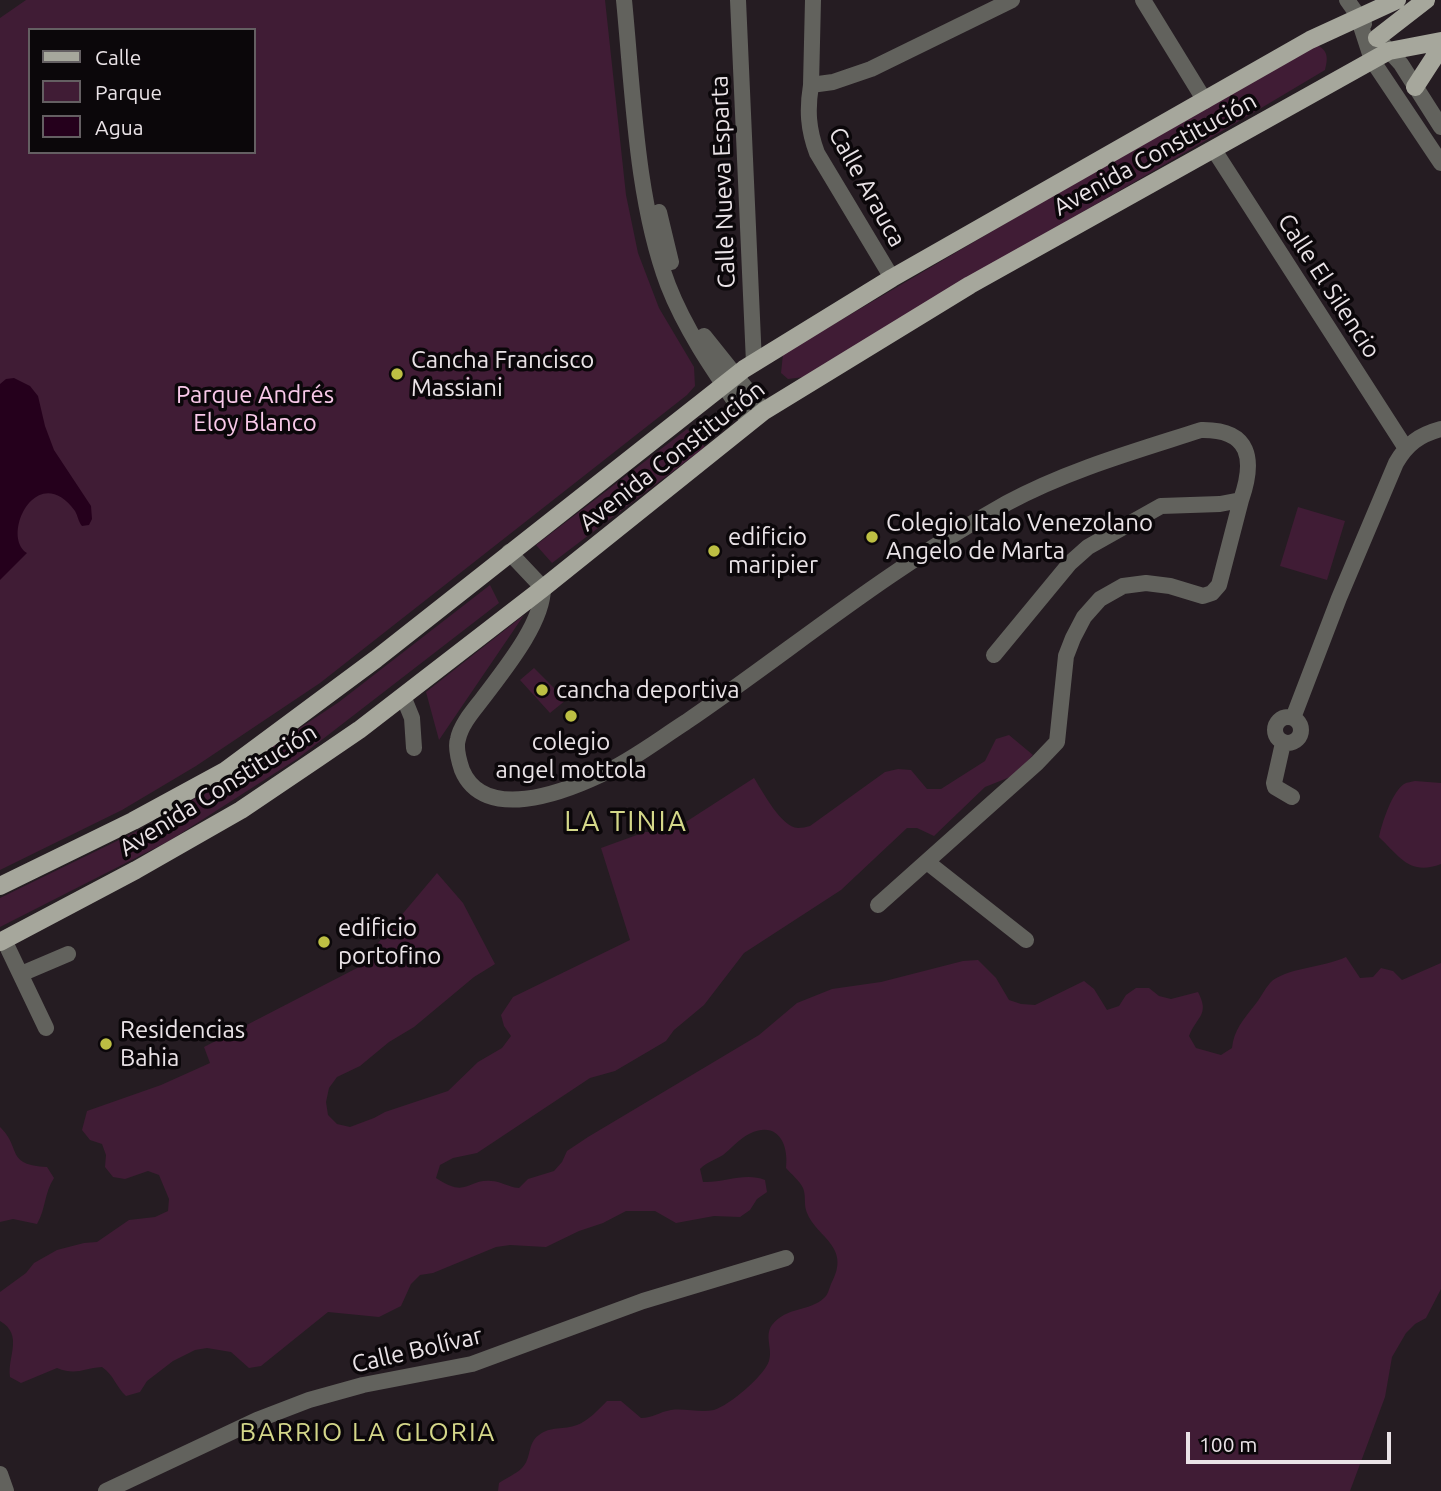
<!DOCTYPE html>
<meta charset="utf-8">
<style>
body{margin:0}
#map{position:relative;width:1441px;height:1491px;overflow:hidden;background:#251c22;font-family:Ubuntu,sans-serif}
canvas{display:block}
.legend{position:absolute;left:28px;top:28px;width:228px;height:126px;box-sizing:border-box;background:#0b070a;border:2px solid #645f62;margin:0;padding:9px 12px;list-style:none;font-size:21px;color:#eae3e7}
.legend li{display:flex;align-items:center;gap:14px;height:35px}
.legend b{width:35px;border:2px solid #645f62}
.scale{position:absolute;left:1186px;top:1432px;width:205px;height:32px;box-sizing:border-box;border:4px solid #eae3e7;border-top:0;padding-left:9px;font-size:21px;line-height:24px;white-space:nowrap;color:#eae3e7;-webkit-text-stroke:5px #0b070a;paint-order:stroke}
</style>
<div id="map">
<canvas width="1441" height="1491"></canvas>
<ul class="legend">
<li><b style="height:9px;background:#a6a79c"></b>Calle</li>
<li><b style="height:19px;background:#401c35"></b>Parque</li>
<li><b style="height:19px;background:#25001c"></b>Agua</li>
</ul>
<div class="scale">100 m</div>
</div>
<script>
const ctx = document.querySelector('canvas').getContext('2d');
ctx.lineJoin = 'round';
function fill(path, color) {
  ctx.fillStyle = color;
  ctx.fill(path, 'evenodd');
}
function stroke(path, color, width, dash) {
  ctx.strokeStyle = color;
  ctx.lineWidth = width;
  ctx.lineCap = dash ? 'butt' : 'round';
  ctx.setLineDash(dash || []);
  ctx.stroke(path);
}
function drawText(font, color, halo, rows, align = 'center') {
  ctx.font = font + ' Ubuntu,sans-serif';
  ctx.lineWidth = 7;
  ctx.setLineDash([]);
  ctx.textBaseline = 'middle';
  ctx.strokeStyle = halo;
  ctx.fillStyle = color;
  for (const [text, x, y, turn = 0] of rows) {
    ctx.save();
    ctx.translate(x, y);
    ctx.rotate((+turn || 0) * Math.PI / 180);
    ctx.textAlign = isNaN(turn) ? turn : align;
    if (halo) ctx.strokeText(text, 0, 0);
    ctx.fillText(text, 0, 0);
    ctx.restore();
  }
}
fill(new Path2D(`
 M26,0H605L626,195L638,253L659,308L694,367L695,386L687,395L320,683L196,766L122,810L0,870V18ZM30,30H254V152H30Z
 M1313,43C1327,49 1329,55 1325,70C1152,174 975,271 804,377L788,379L781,373L783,354Z
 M687,429L705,447L552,563L536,545Z
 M1298,507L1345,521L1327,580L1280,566Z
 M490,585L499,603L297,759L169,841L0,927V898L168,816L339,702Z
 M524,615L439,740L426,692Z
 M534,668L566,700L550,713L520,680Z
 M1009,735L1033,755L1015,775L985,787L934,836L917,828H907L841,890L744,953L704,1005L674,1030L666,1041L615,1071L590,1078L477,1153L453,1158L440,1165L436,1178C467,1199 467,1179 491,1181C501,1181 507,1187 519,1188L528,1179L554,1171L562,1162L567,1151L588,1137L759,1035L797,1003L832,989L881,982L963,961L978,960L996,978L1009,1000L1021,1004L1035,1005L1084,981L1094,989L1107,1010L1119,1006L1126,995L1136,988H1149L1159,996L1171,999L1198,992C1210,1015 1197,1016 1189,1036L1196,1048L1221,1055L1232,1048C1234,1030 1243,1020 1254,1006C1260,999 1264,990 1270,983C1284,968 1326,967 1346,957L1360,978L1373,977L1381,968L1393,971L1402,980L1441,963V1289L1426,1318L1415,1324L1406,1333L1392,1357L1385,1397L1350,1491H498L499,1483C506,1478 516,1474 522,1468C532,1458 527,1443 539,1435C550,1426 564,1430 577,1425C588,1421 598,1410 607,1401H621L641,1418C653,1418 659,1412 671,1410C685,1408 700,1413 714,1410C730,1405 764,1376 769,1361C773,1349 764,1336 772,1325C787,1306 809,1312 824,1298C828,1295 829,1289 831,1284C853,1245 814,1237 806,1210C804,1203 806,1195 803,1188C800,1181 791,1174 786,1168C789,1143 777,1120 749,1134C739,1139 732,1148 723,1155C715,1160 707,1162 700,1169L703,1182C724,1183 745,1172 765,1180L767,1192L757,1199L750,1210L740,1217L714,1216L676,1223L655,1211H626L603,1223L579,1231L546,1247L510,1245L496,1247L433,1273L420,1275L411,1284L401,1306L379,1317L328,1312L261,1366L249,1368L231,1352L207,1348L195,1350L173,1361L147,1381L140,1392L126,1396C116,1387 114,1375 102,1367C83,1368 77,1376 57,1368L21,1383L10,1377C7,1357 24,1335 0,1321V1292L26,1273L34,1263L57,1250L84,1243L97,1242L129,1220L155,1217L168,1211L169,1199L159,1175L148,1171L125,1179L113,1177L105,1167L106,1155L102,1144L90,1140L82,1130L87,1111L161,1085L210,1063L204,1047L357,968L437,873L463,903L495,964L474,977L414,1027L389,1042L360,1066L337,1077L329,1088L326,1102L328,1115L337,1124L350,1127L374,1118L385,1112L448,1091L478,1062L502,1048L511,1036L504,1026L501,1015L513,997L630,940L601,848L645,832H664L678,827L754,778C763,792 781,827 798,828C802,828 806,827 810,826L885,772L898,769L911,770L927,789H941L985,761L996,739Z
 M1415,781L1441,783V864C1410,876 1400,857 1379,837C1382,823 1392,792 1404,784C1407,782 1412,782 1415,781Z
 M0,1127C22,1148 5,1165 47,1167L54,1178C44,1193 46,1209 37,1224L13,1219L0,1222Z`), '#401c35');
fill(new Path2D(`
 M14,378L30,386L38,396L45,426L54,450L91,506L92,519L89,525L82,526C78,521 78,516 75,511C37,459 0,536 27,553L0,580V384L6,379Z`), '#25001c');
stroke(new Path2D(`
 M624,0C633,91 636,200 668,285C687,334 719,378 749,422
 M738,0L754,363
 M1143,0L1205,101
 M1347,0L1364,24
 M1358,17L1372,60L1441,163
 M1382,43L1401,64L1441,127
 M811,85L813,0
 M1214,150L1405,447
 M659,212L671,262
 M892,278L817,153C808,129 807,110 811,85L833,82L871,69L1012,0
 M704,336L764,411
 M509,552L543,588C543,623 504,670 483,698C474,710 461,724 458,739C455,748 459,761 462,770C484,823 564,792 600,775C631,761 658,740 686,722C755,675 821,623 890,576C926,551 968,525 1007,503C1068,470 1136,451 1201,430C1251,429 1255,460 1241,500L1220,504L1161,506L1088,547L1070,563L994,655
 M403,696L412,718L414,748
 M1275 730a13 13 0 1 1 26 0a13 13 0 1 1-26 0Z
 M1293,718L1339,598L1396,463C1407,444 1419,435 1441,429
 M1283,743L1274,783L1275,787L1292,797
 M927,862L1026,940
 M878,905L1037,763L1057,742L1066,656L1073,638L1084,617L1100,599L1123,586L1146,583L1170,586L1203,596L1212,593L1219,585L1241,500
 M4,940L46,1028
 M21,974L68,954
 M0,1474L6,1491
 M106,1491L257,1420L309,1400L363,1385L472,1364L643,1301L786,1258`), '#62625d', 16);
stroke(new Path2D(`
 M1377,38L1426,0
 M1415,87L1441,47
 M0,886L133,821L225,771L376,659L744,369L892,278L1310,40L1397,0
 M0,942L136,870L241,810L318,758L359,730L543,588L764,411L970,285L1389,51L1441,41`), '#a6a79c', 18);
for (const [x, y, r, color] of [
 [397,374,7,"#bdbf43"],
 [872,537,7,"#bdbf43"],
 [714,551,7,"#bdbf43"],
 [542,690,7,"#bdbf43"],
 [571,716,7,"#bdbf43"],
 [324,942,7,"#bdbf43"],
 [106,1044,7,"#bdbf43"]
]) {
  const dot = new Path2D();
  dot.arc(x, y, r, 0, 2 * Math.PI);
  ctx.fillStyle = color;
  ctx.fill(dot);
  stroke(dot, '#0b070a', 2.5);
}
drawText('24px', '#eae3e7', '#0b070a', [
 ["Avenida Constitución",1155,154,-29],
 ["Calle Nueva Esparta",723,182,-92],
 ["Calle Arauca",867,187,61],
 ["Calle El Silencio",1329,286,57],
 ["Avenida Constitución",672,456,-38],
 ["Avenida Constitución",218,790,-32],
 ["Calle Bolívar",417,1350,-13]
]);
drawText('24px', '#eae3e7', '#0b070a', [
 ["Cancha Francisco",411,360],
 ["Massiani",411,388],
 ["Colegio Italo Venezolano",886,523],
 ["Angelo de Marta",886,551],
 ["edificio",728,537],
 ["maripier",728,565],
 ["cancha deportiva",556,690],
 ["colegio",571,742,"center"],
 ["angel mottola",571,770,"center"],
 ["edificio",338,928],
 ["portofino",338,956],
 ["Residencias",120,1030],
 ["Bahia",120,1058]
], 'left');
drawText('24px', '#f9c9e9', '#0b070a', [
 ["Parque Andrés",255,395],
 ["Eloy Blanco",255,423]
]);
ctx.letterSpacing = '2px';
drawText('26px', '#d4d789', '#0b070a', [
 ["BARRIO LA GLORIA",368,1432]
]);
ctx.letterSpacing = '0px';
ctx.letterSpacing = '2px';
drawText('28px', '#d4d789', '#0b070a', [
 ["LA TINIA",626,822]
]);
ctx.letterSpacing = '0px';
</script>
